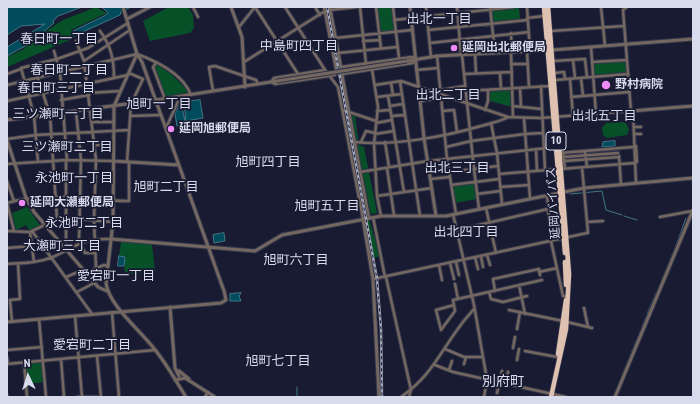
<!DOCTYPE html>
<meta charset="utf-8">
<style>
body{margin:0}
#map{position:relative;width:700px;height:404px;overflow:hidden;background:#181b31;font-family:"Roboto Condensed",sans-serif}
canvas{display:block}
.frame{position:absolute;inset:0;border:8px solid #d8dbeb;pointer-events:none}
.north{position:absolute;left:8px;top:356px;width:40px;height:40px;-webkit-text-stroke:3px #181b31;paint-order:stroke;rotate:356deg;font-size:11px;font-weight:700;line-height:16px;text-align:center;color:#d8dbeb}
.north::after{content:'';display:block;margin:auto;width:14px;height:18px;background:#d8dbeb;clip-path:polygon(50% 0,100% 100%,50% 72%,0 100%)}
</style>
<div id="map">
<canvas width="700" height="404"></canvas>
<div class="frame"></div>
<div class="north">N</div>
</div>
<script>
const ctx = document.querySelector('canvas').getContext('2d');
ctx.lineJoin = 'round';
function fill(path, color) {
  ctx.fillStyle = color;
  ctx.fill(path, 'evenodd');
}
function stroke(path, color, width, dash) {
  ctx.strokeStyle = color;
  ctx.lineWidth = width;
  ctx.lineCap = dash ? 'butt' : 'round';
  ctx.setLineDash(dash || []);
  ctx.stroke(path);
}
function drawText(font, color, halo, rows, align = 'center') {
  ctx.font = font + ' "Roboto Condensed","Noto Sans JP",sans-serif';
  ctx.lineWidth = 3.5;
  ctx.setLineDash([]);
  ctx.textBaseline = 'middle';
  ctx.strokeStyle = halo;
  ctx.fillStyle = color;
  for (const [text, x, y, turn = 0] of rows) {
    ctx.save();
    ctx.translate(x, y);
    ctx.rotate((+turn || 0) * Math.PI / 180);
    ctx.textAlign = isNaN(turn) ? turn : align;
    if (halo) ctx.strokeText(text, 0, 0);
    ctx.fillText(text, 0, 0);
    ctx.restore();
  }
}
fill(new Path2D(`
 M96,7L107,13L71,30L75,36L72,39L7,67V57L24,49L32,40L63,20Z
 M169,7H188L193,15L194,28L190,33L150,41L143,21Z
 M377,7H392L395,31L380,32Z
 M519,7L520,20L492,22L491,10Z
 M626,61L627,73L594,76L593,63Z
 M156,64L171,74L189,92L165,97L153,66Z
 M511,90L512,107L490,101L488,91Z
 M350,116H355L359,145L364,147L377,213L371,214Z
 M623,122L626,123L629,129L627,135L607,138L603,135L602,128L606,123Z
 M475,183L477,199L455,203L452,185Z
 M27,207L40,225L29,230L26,225L16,230L12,213Z
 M369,219L380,256L374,258L367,220Z
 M121,242L152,244L155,272L127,274L124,270L126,252L125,257L119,256Z
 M41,362L44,382L27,384L25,364Z`), '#075129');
const water = new Path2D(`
 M7,7H82L58,16L53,21L54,23L27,45L7,56V47L45,24L21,26L7,35Z
 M102,7H131L121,12L120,15L76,35L73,31L104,16L108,13Z
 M200,100L203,118L186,121L184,102Z
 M181,102L185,121H184V125L177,126L175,114Z
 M615,141V146L602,147L603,142Z
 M224,233L225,241L214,243L213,235Z
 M119,256L125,257L124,266H118Z
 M241,293L239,296L241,301H230V294Z`);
fill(water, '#004c5c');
stroke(water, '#417787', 1);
stroke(new Path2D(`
 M570,194L602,191L606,210L622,215
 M624,216L637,220
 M674,251L686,218
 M657,292L673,253
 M655,295L656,293
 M647,314L654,298
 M642,327L646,317
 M638,337L641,330
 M624,371L637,339
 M297,387V397`), '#417787', 1);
const minor = new Path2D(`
 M193,7L198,17
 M255,7L298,74
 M285,7L325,70L338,87L363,219
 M315,7L320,15
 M324,7L336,69L335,75L275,84L271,82L274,78L325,70
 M330,7L341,67L412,57L415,59L413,63L342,74L369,218
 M360,7L366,64
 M393,7L399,58
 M426,7L431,57
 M457,7L461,55
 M490,7L495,53
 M527,7L530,51
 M601,7L605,46
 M330,10L357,7
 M527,18L544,16
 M394,20L514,7
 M239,27L255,7
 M428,30L528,20
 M100,31C111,46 114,59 114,78
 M551,31L624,26
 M511,33L512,52
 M335,38L412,30
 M380,40L381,49
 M76,41L84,61
 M363,41L380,40L376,7
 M430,43L529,32
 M591,47L596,114
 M54,51L60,72L67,160
 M527,51L529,87
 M511,52L513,117
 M338,53L397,47
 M475,54L476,73
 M437,56L447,159L456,214
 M573,60L575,78
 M553,61L585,59L587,77
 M244,62L325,11
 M592,62L627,60
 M156,63L153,67L165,99
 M511,64H528
 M34,66L50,115
 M372,69L378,107L374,144L377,196L381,216
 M416,70L438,68
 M500,73L501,89
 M554,73L564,72L565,79
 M7,74L21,69
 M464,74L512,72
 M581,78L583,96
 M570,79L573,116
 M555,80L628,74
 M400,81L420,216
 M391,83L393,95
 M7,85L137,54C156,61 183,74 191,95
 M375,85L401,81L508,117L541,118L631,111L623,10L627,7
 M541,86L545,170
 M520,88L521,107
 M441,90L465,86
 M213,91L209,67L215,66L256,80L258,84
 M466,91L551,86
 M89,93L120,91
 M388,96L404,192
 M377,97L402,94
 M571,97L629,92
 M61,100L89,95
 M7,101L128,75
 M420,101L441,98
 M390,106L403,104
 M513,106L541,109
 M343,110L376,121
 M485,110L488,101V90
 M76,111L81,160L79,241L85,253H95
 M377,111L390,110
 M443,111L454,110L457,132
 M633,111L636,183
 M50,115L57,219
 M130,116L161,115
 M392,116L404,115
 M524,118L530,198
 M92,122H114
 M376,123L392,120
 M491,123L497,153L502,204
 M634,127H641
 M166,128L180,97
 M375,134L394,131
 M525,134L542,133
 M635,134H641
 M7,139L36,135L129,130
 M354,142C394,146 443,137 481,126C490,123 500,122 508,117
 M361,142L366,131L375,133
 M385,142L389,167
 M95,145H113
 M446,147L471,141L525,134
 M536,149L537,171
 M585,151L587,167
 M563,152L565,169
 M560,153L633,147
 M619,156L621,185
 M563,157L618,153
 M564,161L619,157
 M38,162L34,115L21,68L57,59L88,48L128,23
 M127,162L131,104L143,79L129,73
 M7,164L67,160L113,161
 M582,167L588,233
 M387,168L394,215
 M360,172L428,161L556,147
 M449,172L474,169L462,55
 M499,174L634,163L637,162L636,146
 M430,179L450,177
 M7,181L14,201
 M451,185L499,179
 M500,187L529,185
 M477,194L500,191
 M547,195L551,241L563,296L568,297
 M377,196L432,188
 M7,203C50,190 85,201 129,201V162
 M7,203L14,231
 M486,208L496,253
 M479,209L474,169L498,166
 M453,214L474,305L487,380L484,397
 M373,217L385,277
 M660,217L692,211
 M587,222L603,221
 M457,230L548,209
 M7,231L30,232L57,219L67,218L113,222
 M32,231L92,314
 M30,232L34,262
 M7,248L32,246
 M66,249V160
 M487,255L490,265
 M481,256L483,267
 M475,257L478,269
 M456,262L459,275
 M450,263L454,279
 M7,264C22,263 38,263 53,257C77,246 82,238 111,239
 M439,265L442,280
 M96,268L94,220L96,160L84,61L130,30
 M539,272L557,268
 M86,273L104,265L108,266
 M66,277L83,270
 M386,277L411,390L409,397
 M373,279L587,233
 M455,284L458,299
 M519,285L525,314
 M495,291L493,279L539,269L540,275
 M77,292L94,283
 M489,292L491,299L503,302L527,296
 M454,305L436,310L441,330L455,311L453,300L542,280
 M584,308L588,327
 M509,310L563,321
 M112,312L119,397
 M75,316L82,397
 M39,319L46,397
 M12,322L10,300L20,299L18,263
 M567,322L592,328
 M517,329L520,312
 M513,348L515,337
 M445,349L464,357H483
 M7,350L42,347
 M525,351L557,357
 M97,356L101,397
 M7,357L8,364
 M61,359L64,397
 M517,360L519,349
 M24,362L27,397
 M7,364L155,350
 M464,364L466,357
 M435,365L453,372L566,397
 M449,370L452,361
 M505,384L508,372
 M497,393L502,371
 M7,395V397
 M77,397H97
 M205,397L208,392
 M401,397C431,376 439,354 460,326C464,320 469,315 474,309`);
const tertiary = new Path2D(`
 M123,7L137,54L114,106L113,222L106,283C109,307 145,334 159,355C169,368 177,383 186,397
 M231,7L242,37L245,87
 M410,7L424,138L436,216
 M127,19L150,7
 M407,61L437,56L552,50L693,39
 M631,111L693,106
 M7,120L156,100L277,81
 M7,140L26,198L34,212L98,287L107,291
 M113,161L179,165
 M363,219L373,279L379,397
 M111,239L255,251L282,235L381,216H446L584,188L693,178
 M170,307L175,368L179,376
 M7,322L221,303L226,300L224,291L142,62L137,54
 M179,371L189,379
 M175,380L185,378L215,397
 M615,397L693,210`);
const trunk = new Path2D(`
 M544,7L565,253
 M548,7L569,274L566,329L551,397
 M565,262L566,285
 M558,354L566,300`);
stroke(minor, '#33364b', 4.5);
stroke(tertiary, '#33364b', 5);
stroke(trunk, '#33364b', 6);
stroke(minor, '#736760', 2.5);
stroke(tertiary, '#736760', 3);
stroke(trunk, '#dec1b0', 4.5);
const rail = new Path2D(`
 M327,7L377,279L381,329L382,397`);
stroke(rail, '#a3a6b8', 2.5);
stroke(rail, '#181b31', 1, [3]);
const tertiaryBridge = new Path2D(`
 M277,81L407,61`);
stroke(tertiaryBridge, '#33364b', 5, []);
stroke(tertiaryBridge, '#736760', 3);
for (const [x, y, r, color] of [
 [454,48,4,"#ef8bf7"],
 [606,85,5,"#ef8bf7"],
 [171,129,4,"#ef8bf7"],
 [22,203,4,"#ef8bf7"]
]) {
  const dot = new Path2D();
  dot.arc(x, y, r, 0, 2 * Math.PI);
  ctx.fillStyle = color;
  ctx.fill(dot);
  stroke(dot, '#181b31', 1.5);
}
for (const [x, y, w] of [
 [556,141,20]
]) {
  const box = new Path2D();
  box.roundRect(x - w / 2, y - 9, w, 18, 3);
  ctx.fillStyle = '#181b31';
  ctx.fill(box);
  stroke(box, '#d8dbeb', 1);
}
drawText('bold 11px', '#d8dbeb', null, [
 ["10",556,141]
]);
drawText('bold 12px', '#d8dbeb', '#181b31', [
 ["延岡出北郵便局",462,48],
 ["野村病院",615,85],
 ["延岡旭郵便局",179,129],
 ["延岡大瀬郵便局",30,203]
], 'left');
drawText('12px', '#d8dbeb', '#181b31', [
 ["延岡バイパス",554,203,-94]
]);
drawText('13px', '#d8dbeb', '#181b31', [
 ["出北一丁目",439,20],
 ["春日町一丁目",59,40],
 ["中島町四丁目",299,47],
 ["春日町二丁目",69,71],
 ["春日町三丁目",56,89],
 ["出北二丁目",448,96],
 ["旭町一丁目",159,105],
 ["三ツ瀬町一丁目",58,115],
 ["出北五丁目",604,117],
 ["三ツ瀬町二丁目",67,148],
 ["旭町四丁目",268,163],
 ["出北三丁目",457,169],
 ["永池町一丁目",74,179],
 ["旭町二丁目",166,188],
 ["旭町五丁目",327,207],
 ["永池町二丁目",84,224],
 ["出北四丁目",466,233],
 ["大瀬町三丁目",62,247],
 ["旭町六丁目",296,261],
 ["愛宕町一丁目",116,277],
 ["愛宕町二丁目",92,346],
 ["旭町七丁目",278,362]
]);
drawText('14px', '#d8dbeb', '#181b31', [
 ["別府町",503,382]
]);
</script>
